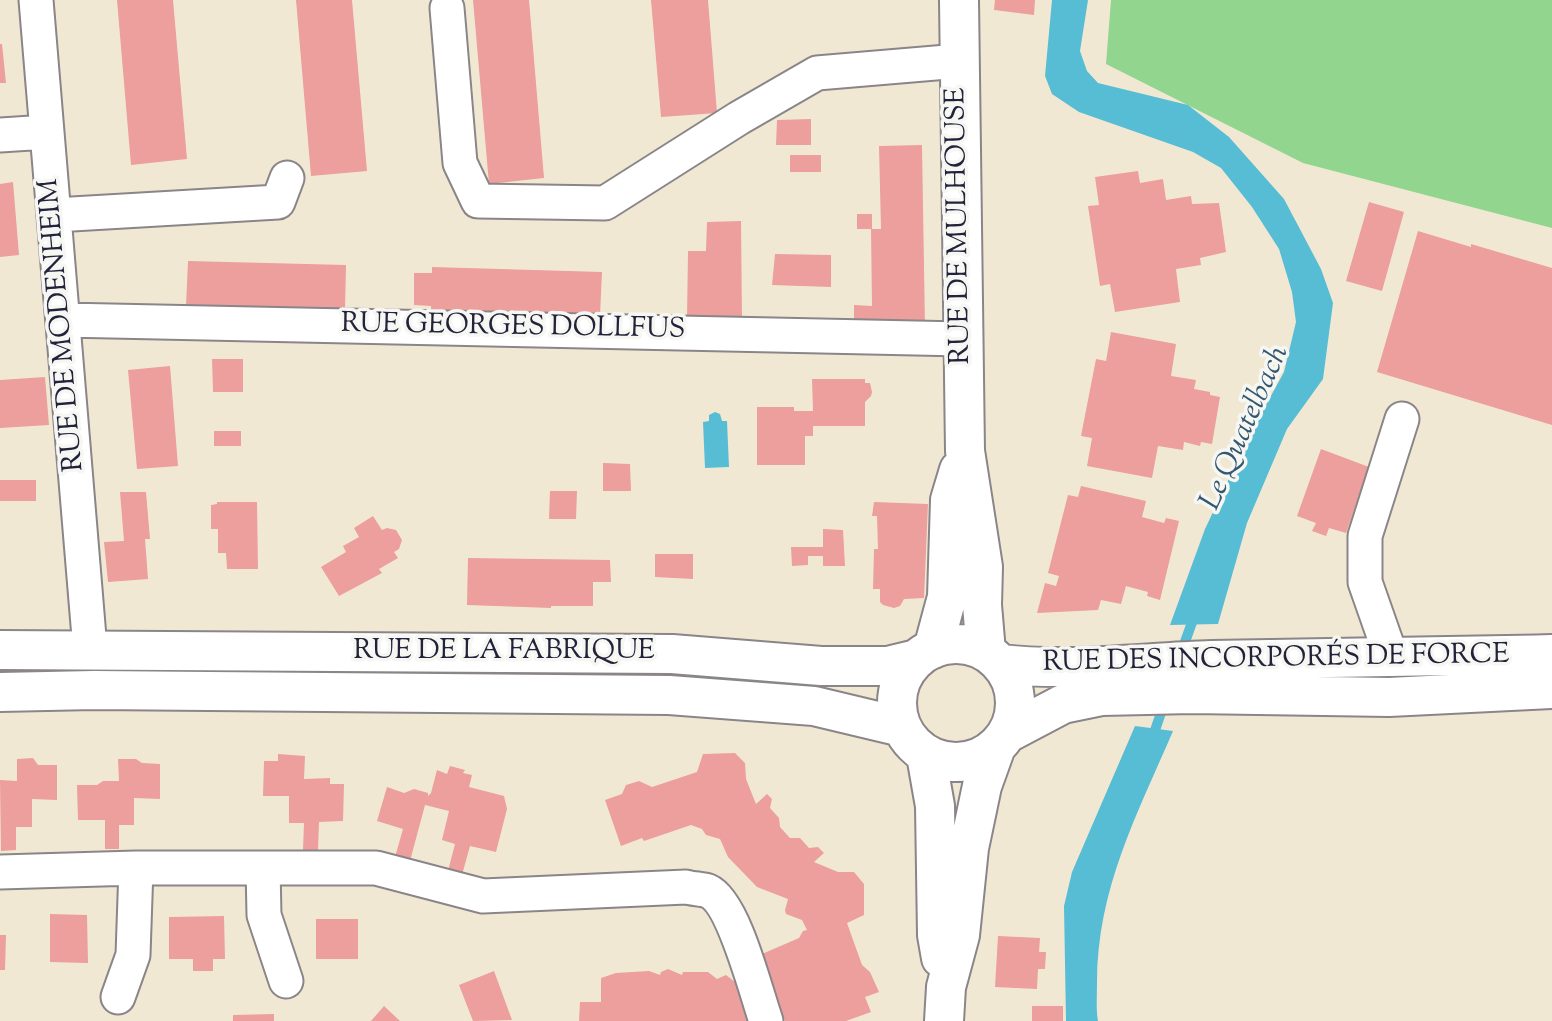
<!DOCTYPE html>
<meta charset="utf-8">
<style>
body{margin:0}
canvas{display:block;background:#f1e8d4}
</style>
<canvas width="1552" height="1021"></canvas>
<script>
const ctx = document.querySelector('canvas').getContext('2d');
ctx.lineJoin = 'round';
function fill(path, color) {
  ctx.fillStyle = color;
  ctx.fill(path, 'evenodd');
}
function stroke(path, color, width, dash) {
  ctx.strokeStyle = color;
  ctx.lineWidth = width;
  ctx.lineCap = dash ? 'butt' : 'round';
  ctx.setLineDash(dash || []);
  ctx.stroke(path);
}
function drawText(font, color, halo, rows, align = 'center') {
  ctx.font = font + ' "Sorts Mill Goudy",serif';
  ctx.lineWidth = 7;
  ctx.setLineDash([]);
  ctx.textBaseline = 'middle';
  ctx.strokeStyle = halo;
  ctx.fillStyle = color;
  for (const [text, x, y, turn = 0] of rows) {
    ctx.save();
    ctx.translate(x, y);
    ctx.rotate((+turn || 0) * Math.PI / 180);
    ctx.textAlign = isNaN(turn) ? turn : align;
    if (halo) ctx.strokeText(text, 0, 0);
    ctx.fillText(text, 0, 0);
    ctx.restore();
  }
}
fill(new Path2D(`
 M1111,0H1552V228L1303,163L1106,64Z`), '#91d58e');
fill(new Path2D(`
 M1052,0H1088L1080,51L1087,71L1098,83L1188,105L1229,137L1284,199L1321,269L1333,303L1323,379L1287,429L1247,523L1218,624L1170,625L1205,529L1250,434L1284,372L1296,322L1292,292L1279,249L1252,207L1221,168L1193,152L1079,112L1052,94L1045,76Z
 M715,412L720,414L722,421H727L729,467L705,468L703,422L709,421V415Z
 M1135,726L1173,731C1137,815 1097,889 1097,983C1097,996 1096,1009 1098,1021H1066L1064,906L1072,872Z`), '#57bdd5');
stroke(new Path2D(`
 M1181,653L1195,614
 M1152,739L1164,704`), '#57bdd5', 10);
fill(new Path2D(`
 M117,0H173L187,159L131,165Z
 M296,0H352L367,171L311,176Z
 M473,0H529L544,178L489,184Z
 M651,0H708L717,113L661,117Z
 M995,0H1035L1034,15L994,10Z
 M0,44H2L6,83H0Z
 M811,119V145H776L777,120Z
 M922,145L925,327L854,324V305L872,306L871,229H881L879,146Z
 M790,155H821V172H790Z
 M1138,171L1140,183L1163,179L1166,200L1191,196L1192,204L1219,203L1226,252L1200,258L1201,265L1176,269L1180,302L1115,312L1110,284L1100,286L1088,206L1099,205L1095,177Z
 M13,182L19,255L0,257V184Z
 M1369,202L1404,212L1382,291L1346,281Z
 M857,214H872V229H857Z
 M741,221L742,320H687L688,251H706L707,222Z
 M1418,231L1471,247V244L1552,268V425L1377,372Z
 M775,254L831,255V287L772,285Z
 M188,261L346,265L345,309L186,306Z
 M432,267L602,272L600,316L431,311V306L414,305V273H432Z
 M1111,332L1176,344L1171,376L1196,380L1194,389L1210,392V395L1220,397L1212,444L1201,442L1200,446L1184,442L1183,450L1158,446L1152,478L1087,466L1092,438L1081,436L1096,359L1106,361Z
 M212,359H243V392H213Z
 M170,366L178,466L137,469L128,370Z
 M45,377L49,425L0,428V380Z
 M812,379H865V383H870L872,392L871,396L865,402V426H813V436H805V465H757V407H794V411H813Z
 M214,431H241V446H214Z
 M1321,449L1369,467L1346,533L1329,528L1326,536L1312,531L1316,523L1297,516Z
 M603,463L630,464L631,491H603Z
 M0,480H36V501H0Z
 M1081,486L1146,501L1142,517L1164,523L1166,518L1179,521L1160,600L1147,596L1148,592L1126,586L1121,604L1101,600L1098,610L1037,613L1045,583L1056,586L1059,576L1048,573L1068,495L1078,497Z
 M550,491H577L576,519H549Z
 M120,492H146L150,539H145L148,579L108,582L104,542L124,541Z
 M217,502H257L258,569H227L226,553H218V529H211V505L217,504Z
 M874,502L928,504L924,598L904,599L900,606L894,608L883,605L880,602V589H873L874,549H878L877,516H872Z
 M373,516L382,530L387,528L396,530L402,540L399,549L394,552L398,558L379,569L382,573L339,596L321,567L346,552L343,546L359,537L354,528Z
 M823,529L843,530L845,566H823V556H808V565L792,566L791,547H823Z
 M655,554H693V579L655,577Z
 M468,558L610,560L611,582H593V606H551V608L467,605Z
 M735,753L745,763L746,779L756,804L767,794L772,799L770,808L779,818L780,827L790,838H800L809,848L818,847L824,853L814,862L838,872H854L864,884V915L847,923L862,965L870,972L879,992L865,997L871,1012L846,1021H785L762,954L799,938L803,931L807,930L802,920L786,914L785,910L788,899L757,887L728,857L720,839L706,835L702,829L691,825L644,841L642,838L621,846L605,800L622,794L626,785L639,781L652,787L697,772L703,754Z
 M278,754L305,756L304,779L330,778V784H344L343,821L319,822L318,850H303L304,823H289V796H263L264,761H278Z
 M33,758L38,765H57V800L32,799V827H16V850L1,851L0,780L17,781V759Z
 M118,759H136L142,763L160,764V799L134,798V825H119V849H105V820H78L77,785H97L103,781H119Z
 M450,766L465,770L463,773L472,775L469,787L504,796L507,809L496,852L470,846L462,875L448,871L455,844L442,840L449,811L425,805L410,861L395,857L403,829L377,821L387,787L404,793L414,789L428,793V796L431,793L437,770L447,774Z
 M50,914L87,915L88,963L50,962Z
 M224,916L225,959H213V971H193V959H169V917Z
 M316,919H358V959H316Z
 M0,935H6L5,970H0Z
 M998,936L1040,938L1039,952H1046L1045,969H1038L1037,989L995,987Z
 M668,969L682,975L683,972H708L717,979L726,975L740,986L750,1021H579L580,1002H601V978L616,973L649,971L660,975L661,972Z
 M494,971L512,1020L473,1021L459,985Z
 M384,1006L400,1021H371Z
 M1032,1006H1063V1021H1032Z
 M274,1014V1021H233V1015Z`), '#ec9f9c');
const minor = new Path2D(`
 M36,0L90,649
 M447,8L460,163L478,201L605,203L739,118L817,73L959,61
 M0,135L47,132
 M55,215L278,202L287,178
 M64,320L963,339
 M1392,659L1365,582V536L1402,419
 M263,868L264,915L286,981
 M0,872L136,868H376L483,896L686,887C693,889 702,889 708,891C734,902 756,993 766,1021
 M118,997L133,955L136,868`);
const major = new Path2D(`
 M959,0L965,451L983,567L982,605L986,652
 M897 703a59 59 0 1 1 118 0a59 59 0 1 1-118 0Z
 M933,649L947,597L950,500L959,470
 M0,650L672,654L821,666H888L917,659
 M1001,664C1071,672 1142,662 1212,660C1326,658 1439,657 1552,654
 M0,692L94,690L669,695L814,706L902,727
 M1008,733L1063,704L1102,696L1192,694L1389,697L1552,689
 M926,755L935,806L937,935L941,958
 M944,1021L946,987L960,935L969,848L982,786L996,747`);
stroke(minor, '#8a8588', 37);
stroke(major, '#8a8588', 42);
stroke(minor, '#fff', 33);
stroke(major, '#fff', 38);
drawText('28px', '#22223b', '#f6f6f2', [
 ["RUE DE MULHOUSE",961,226,-91],
 ["RUE DE MODENHEIM",64,325,-95],
 ["RUE GEORGES DOLLFUS",513,329,1],
 ["RUE DE LA FABRIQUE",504,653],
 ["RUE DES INCORPORÉS DE FORCE",1276,661,-1]
]);
drawText('italic 30px', '#355871', '#f6f6f2', [
 ["Le Quatelbach",1247,429,-66]
]);
</script>
